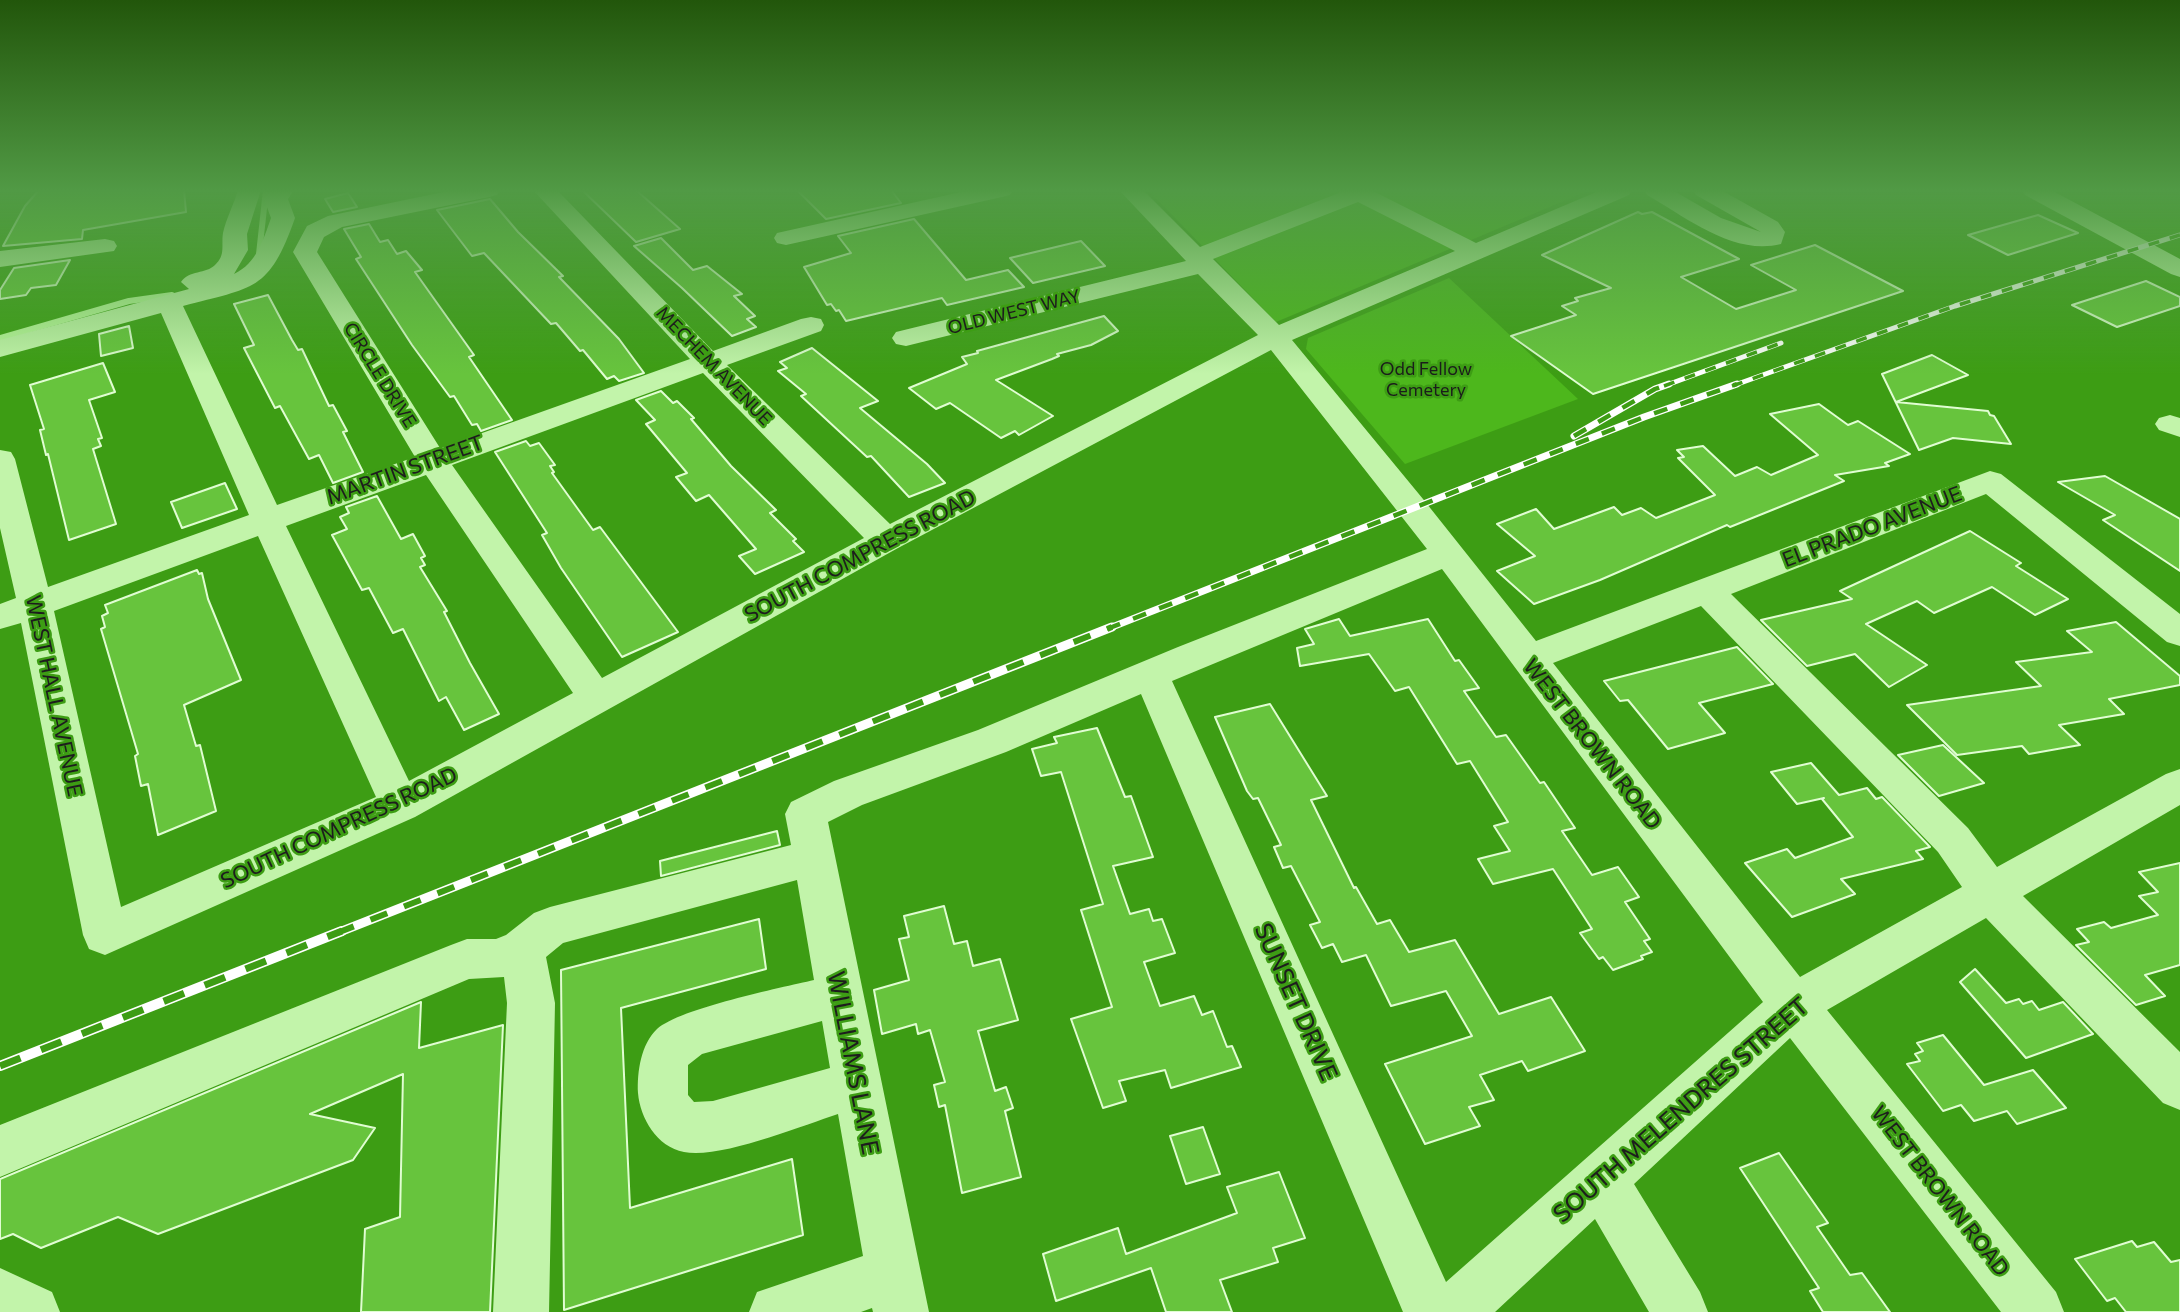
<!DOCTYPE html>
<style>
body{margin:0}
canvas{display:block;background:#3d9d14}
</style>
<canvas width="2180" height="1312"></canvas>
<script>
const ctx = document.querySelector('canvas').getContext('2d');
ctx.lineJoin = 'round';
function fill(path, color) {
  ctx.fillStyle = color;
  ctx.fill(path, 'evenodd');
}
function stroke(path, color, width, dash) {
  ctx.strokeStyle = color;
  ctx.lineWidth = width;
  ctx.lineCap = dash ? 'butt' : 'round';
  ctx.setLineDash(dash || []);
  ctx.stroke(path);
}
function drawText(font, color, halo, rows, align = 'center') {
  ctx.font = font + ' Commissioner,sans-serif';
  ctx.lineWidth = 5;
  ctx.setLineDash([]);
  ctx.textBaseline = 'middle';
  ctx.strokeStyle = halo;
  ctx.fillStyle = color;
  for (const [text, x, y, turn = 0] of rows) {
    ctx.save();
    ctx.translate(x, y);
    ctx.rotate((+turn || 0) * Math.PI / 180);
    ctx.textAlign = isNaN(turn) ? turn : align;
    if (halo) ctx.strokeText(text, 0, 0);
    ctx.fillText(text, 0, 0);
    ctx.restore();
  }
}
fill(new Path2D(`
 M1148,190H1590L1276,322Z
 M1449,278L1578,399L1405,464L1306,349L1308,338Z`), '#4db71c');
stroke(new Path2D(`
 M259,254L266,190
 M0,338L129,301L172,295`), '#baf69c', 6);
const building = new Path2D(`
 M39,190H184L186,212L83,230L82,239L3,246L25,206Z
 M582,190H636L680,229L636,242Z
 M797,190H891L901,203L826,219Z
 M348,193L357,207L333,212L325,199Z
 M490,199L518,232L563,276L559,277L619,339L644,373L619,381L614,376L607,379L583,350L580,351L556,323L551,324L484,253L472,256L437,210Z
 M1638,212L1642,214L1652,212L1739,259L1681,277L1736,309L1796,290L1751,265L1815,245L1903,291L1593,394L1511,336L1576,315L1562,306L1578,301L1575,298L1611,288L1542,255Z
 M2038,215L2078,233L2008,255L1968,235Z
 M914,219L966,280L1008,270L1024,287L947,305L942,298L846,321L839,310L836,311L831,304L827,305L804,267L851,253L838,236Z
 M369,224L380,242L388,240L397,254L406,251L422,270L415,272L474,355L469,357L512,420L481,431L477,424L472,425L454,396L450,397L412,345L356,259L361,257L344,229Z
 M661,238L693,270L707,266L742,294L734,296L755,316L747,319L756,327L732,336L682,288L634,246Z
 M1081,241L1105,266L1033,283L1010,258Z
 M70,260L56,285L31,288L26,295L0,299V290L14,268Z
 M2146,281L2180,297V306L2117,327L2072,305Z
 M268,295L292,340L298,350L302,349L329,406L333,405L347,431L343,432L363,472L333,483L319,455L309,459L280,406L275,408L244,348L254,345L234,304Z
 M1104,316L1118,331L1091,345L1057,354L1059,356L1052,359L996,380L1053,416L1019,435L1015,431L1001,438L950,403L936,409L909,388L967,364L962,357L978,353L977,351Z
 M129,326L133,348L101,356L99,334Z
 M812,348L878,401L860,408L927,464L945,483L909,497L871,456L867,457L801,396L806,394L778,371L787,368L780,362Z
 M1932,355L1968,375L1896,402L1988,411L1990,415L1994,416L2011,444L1953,438L1919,450L1882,374Z
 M103,363L115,392L89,400L102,438L98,439L101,446L93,449L116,524L69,540L48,454L46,455L40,430L44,429L30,385Z
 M661,391L673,403L677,401L694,418L691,419L731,466L776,510L770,513L796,539L793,541L804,552L755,574L739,556L756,549L709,495L696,501L676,477L687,473L646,424L655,420L636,400Z
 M1819,404L1848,425L1858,421L1910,454L1885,463L1889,466L1835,475L1844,481L1730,527L1727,525L1600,580L1534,604L1497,571L1535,556L1497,524L1536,509L1554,529L1614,507L1622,515L1641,508L1656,518L1715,495L1678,458L1684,457L1677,450L1703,446L1735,476L1757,467L1771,475L1818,455L1770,414Z
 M526,441L530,446L539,443L555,465L550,466L554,472L552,473L593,530L600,527L678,632L622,657L561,568L542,535L547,533L495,452Z
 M2105,476L2180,519V571L2103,520L2115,515L2058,482Z
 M225,483L237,509L182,528L171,502Z
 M377,496L401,539L413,534L425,556L421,558L425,565L420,567L447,611L444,612L470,663L499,714L464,730L446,697L439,701L403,629L393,633L369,588L362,590L332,535L347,529L340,517L349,513L346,507Z
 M1970,531L2021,563L2016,566L2068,599L2035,615L1992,587L1934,613L1917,601L1866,624L1927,665L1889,687L1855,654L1807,666L1761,620L1852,599L1840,591Z
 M197,570L199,574L202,573L208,599L241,680L184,705L196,746L200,745L216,811L158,835L148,784L141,786L135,756L138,754L101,629L105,627L102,616L108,613L105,605Z
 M1339,619L1350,636L1428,619L1455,661L1459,660L1479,688L1464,691L1496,737L1506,735L1540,783L1544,782L1575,828L1562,831L1592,875L1618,867L1639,897L1625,902L1650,939L1644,941L1652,952L1641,956L1643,959L1613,970L1603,957L1599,959L1580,933L1592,929L1553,869L1493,884L1478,859L1510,851L1494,826L1508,822L1470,761L1457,764L1409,687L1395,691L1369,654L1300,666L1297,648L1314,644L1305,629Z
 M2116,622L2180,676V685L2109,699L2124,714L2059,725L2080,745L2029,754L2022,746L1957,755L1907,705L2041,686L2016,662L2092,652L2067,631Z
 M1737,647L1773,684L1699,703L1725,733L1668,749L1628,700L1620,701L1604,681Z
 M1270,704L1327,796L1311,800L1354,888L1356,887L1377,924L1390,920L1409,952L1455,940L1499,1014L1551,997L1585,1051L1528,1071L1522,1061L1480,1075L1494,1100L1469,1107L1480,1126L1425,1144L1385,1064L1472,1036L1446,991L1391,1006L1366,955L1342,962L1333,944L1322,948L1310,925L1320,922L1291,866L1283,868L1274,847L1281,845L1258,798L1253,799L1247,791L1215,717Z
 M1097,728L1125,797L1131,796L1153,857L1113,866L1130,914L1149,909L1153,921L1162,919L1175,953L1144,962L1160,1006L1194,996L1202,1015L1213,1011L1227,1047L1232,1046L1241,1067L1171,1088L1165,1070L1119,1081L1126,1101L1103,1108L1071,1019L1112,1007L1081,910L1103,904L1061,772L1041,776L1032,749L1057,743L1054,737Z
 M1943,745L1984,783L1939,796L1898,755Z
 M1811,763L1839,795L1867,788L1876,799L1882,797L1930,847L1916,851L1923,859L1841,879L1855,894L1792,917L1745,863L1787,849L1795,858L1853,837L1822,799L1824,798L1797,804L1771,772Z
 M777,831L780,845L661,876L660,861Z
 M2180,863V965L2145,975L2165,996L2136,1005L2076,945L2089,942L2077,929L2104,922L2111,928L2158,915L2139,896L2158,892L2139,872Z
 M944,906L954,944L967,941L973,966L1000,959L1018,1020L978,1031L995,1091L1006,1087L1013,1108L1005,1111L1021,1177L962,1193L945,1105L939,1107L934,1085L945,1082L930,1030L918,1034L916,1024L882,1034L874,990L909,980L899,939L909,937L904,916Z
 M759,919L766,969L621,1008L630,1208L792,1159L803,1235L564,1310L561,970Z
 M1975,969L2006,1003L2019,999L2023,1004L2032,1001L2039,1010L2063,1002L2093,1034L2026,1058L1960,982Z
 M421,1002L419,1048L503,1025L490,1312H361L365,1229L400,1217L403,1074L310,1114L375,1128L353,1160L158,1234L118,1217L41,1248L13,1234L0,1239V1179Z
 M1943,1035L1984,1085L2033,1070L2066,1108L2017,1124L2007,1111L1974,1121L1961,1105L1943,1111L1907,1064L1920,1061L1915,1054L1923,1051L1917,1043Z
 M1203,1127L1220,1174L1186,1184L1170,1136Z
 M1779,1153L1828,1223L1817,1227L1850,1275L1862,1273L1890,1312H1823L1810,1291L1819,1288L1740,1168Z
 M1279,1172L1305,1238L1273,1248L1278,1262L1220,1280L1232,1312H1166L1151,1268L1056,1301L1043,1254L1118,1228L1126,1254L1237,1213L1227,1187Z
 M2132,1241L2137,1247L2154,1242L2171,1262L2180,1260V1312H2126L2115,1298L2107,1301L2075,1259Z`);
fill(building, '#67c43d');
stroke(building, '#e0fdd2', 2);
fill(new Path2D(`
 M238,190H261L247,234L248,250L234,274C257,263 263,240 271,218L264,199L271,190H294L288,199L295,218C269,292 254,287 183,306L277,505L415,457L293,252L307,226L328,216L453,190H500L497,195L489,197L342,227L324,237L317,252L440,448L690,359L533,190H557L713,351L801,319L811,317L821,319L824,325L821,331L727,365L890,524L1258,335L1198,274L906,346L896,344L892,338L896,332L1186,261L1119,190H1143L1200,247L1339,193V190H1371L1476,243L1601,190H1632L1629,195L1292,340L1423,499L1536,641L1990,471L2001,474L2180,614V646L2167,642L1986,494L1731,594L1968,828L1997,867L2166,774L2180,769V805L2023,896L2180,1052V1110L2163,1103L1986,918L1827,1010L2056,1292L2064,1312H2001L1790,1038L1634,1184L1700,1292L1708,1312H1649L1595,1219L1495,1312H1403L1141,694L1006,752L862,805L828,822L929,1312H873L872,1308L861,1312H749L757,1292L863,1256L838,1114C801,1126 721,1159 684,1152C657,1147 640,1118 638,1093C637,1072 641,1044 657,1029C681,1008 780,988 814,980L797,880L563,943L546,957L555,1003L549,1312H493L507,1003L504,977L469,979L0,1177V1125L451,945L467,939H496L506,935L534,913L550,907L791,845L785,814L791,802L834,781L978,730L1178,647L1427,549L1271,350L898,548L415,817L105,955L89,949L83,935L21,623L0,629V604L16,598L0,528V450L11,452L15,459L48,587L249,515L161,313L0,357V340L189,289L181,282C189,270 206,274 215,265C226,255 221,245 223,233C226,219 234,204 238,190ZM1358,202L1455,251L1279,325L1213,259ZM703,373L864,538L602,678L452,465ZM426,475L573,693L409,781L286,526ZM258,536L376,797L121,907L54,611ZM1442,569L1763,1002L1446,1282L1172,681ZM1701,606L1938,852L1962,887L1800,977L1553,663ZM822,1021L830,1068L713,1101L694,1102L688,1095V1065L702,1054Z
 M970,190H1013L1010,195L1002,197L786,245L777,243L774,238L777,233L786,231Z
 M1644,190H1672L1721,218L1761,232L1696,195L1693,190H1721L1778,222L1785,232L1781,244C1733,256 1686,217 1647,195Z
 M2022,190H2051L2180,259V277L2171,274L2025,195Z
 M105,239L114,241L117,246L114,251L0,267V251Z
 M2170,415L2180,418V437L2159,430L2155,424L2159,418Z
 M0,1268L52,1292L60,1312H0Z`), '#c2f4aa');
const railFar3 = new Path2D(`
 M1664,386L1781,343
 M1732,386L1955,306L2180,235`);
const railFar2 = new Path2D(`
 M1574,436L1655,389L1669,384
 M1107,629L1644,417L1737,384`);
const railFar1 = new Path2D(`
 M337,933L1112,627`);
const rail = new Path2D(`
 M0,1066L342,931`);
stroke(railFar3, '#fff', 5);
stroke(railFar2, '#fff', 7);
stroke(railFar1, '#fff', 9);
stroke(rail, '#fff', 10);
stroke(railFar3, '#3d9d14', 3.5, [11]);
stroke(railFar2, '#3d9d14', 4.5, [14]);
stroke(railFar1, '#3d9d14', 6, [18]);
stroke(rail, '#3d9d14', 7, [22]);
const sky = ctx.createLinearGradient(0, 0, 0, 374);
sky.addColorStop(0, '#22560b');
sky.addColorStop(0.51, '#519a45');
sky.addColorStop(1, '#519a4500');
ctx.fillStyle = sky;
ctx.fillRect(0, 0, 2180, 374);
drawText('18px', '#1d1d1d', '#3d9d14', [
 ["OLD WEST WAY",1014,312,-14],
 ["MECHEM AVENUE",714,366,46],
 ["CIRCLE DRIVE",380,375,58]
]);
drawText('18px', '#1b1d1b', '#3d9d14', [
 ["Odd Fellow",1426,369],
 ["Cemetery",1426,390]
]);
drawText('21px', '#1d1d1d', '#3d9d14', [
 ["MARTIN STREET",405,470,-20],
 ["EL PRADO AVENUE",1872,527,-21],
 ["SOUTH COMPRESS ROAD",860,556,-28],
 ["WEST HALL AVENUE",54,696,78],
 ["WEST BROWN ROAD",1592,744,52],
 ["SOUTH COMPRESS ROAD",339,828,-25],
 ["WEST BROWN ROAD",1940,1191,52]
]);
drawText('24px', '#1d1d1d', '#3d9d14', [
 ["SUNSET DRIVE",1296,1002,66],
 ["WILLIAMS LANE",853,1063,79],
 ["SOUTH MELENDRES STREET",1681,1110,-41]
]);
</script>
